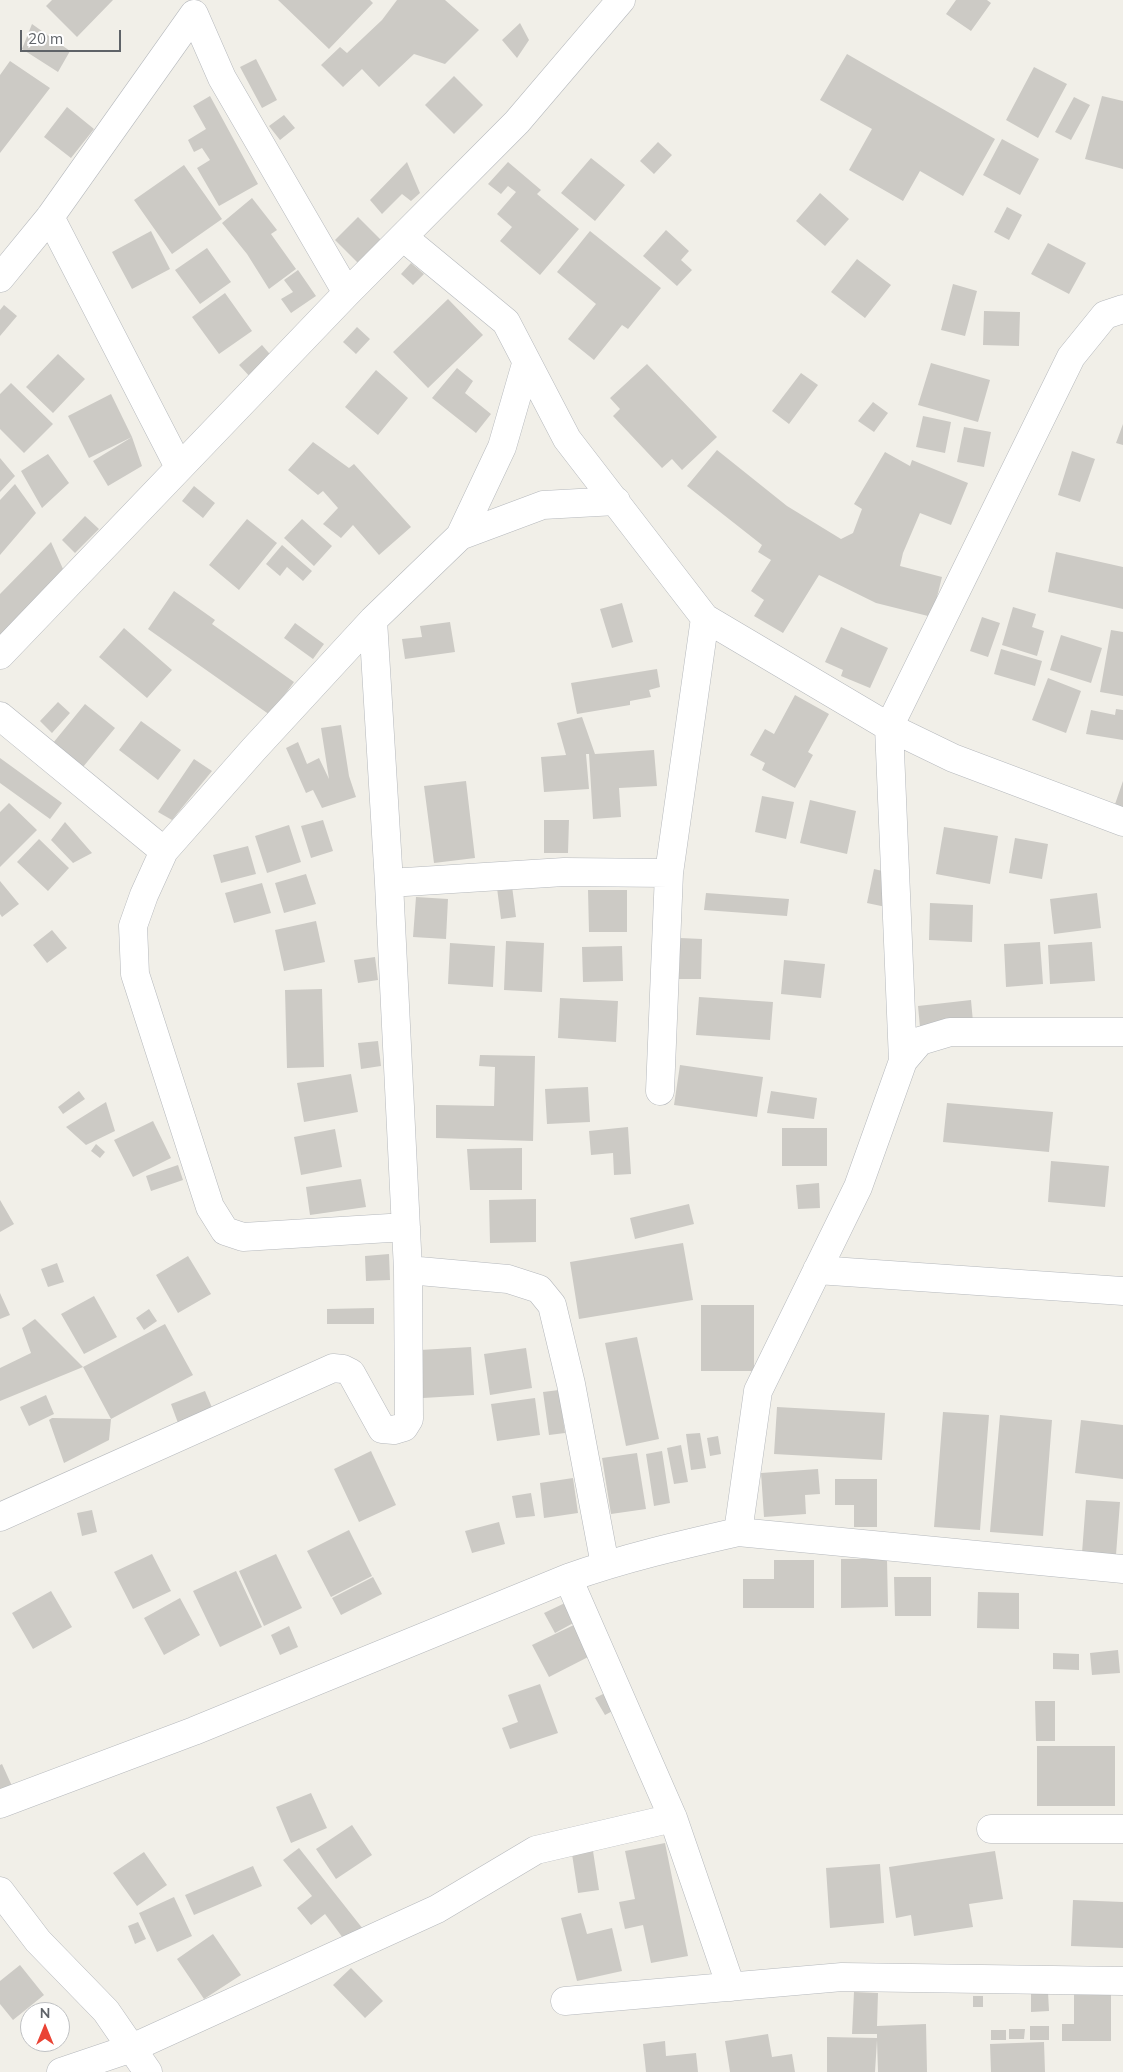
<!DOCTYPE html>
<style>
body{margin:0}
#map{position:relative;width:1123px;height:2072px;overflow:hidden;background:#f1efe8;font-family:Mulish,sans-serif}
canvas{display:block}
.north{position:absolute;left:20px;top:2002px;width:50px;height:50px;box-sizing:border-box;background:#fff;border:1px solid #bfc1c3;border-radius:50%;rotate:0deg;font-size:14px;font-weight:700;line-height:20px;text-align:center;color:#5f6368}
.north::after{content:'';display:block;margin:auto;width:18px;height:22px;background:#ea4335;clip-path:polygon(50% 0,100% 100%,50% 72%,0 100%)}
.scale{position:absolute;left:20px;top:30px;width:101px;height:22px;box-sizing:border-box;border:2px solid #5f6368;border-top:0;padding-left:6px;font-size:15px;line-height:18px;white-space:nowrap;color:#5f6368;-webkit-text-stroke:4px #fff;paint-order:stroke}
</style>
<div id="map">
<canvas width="1123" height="2072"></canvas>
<div class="north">N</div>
<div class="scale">20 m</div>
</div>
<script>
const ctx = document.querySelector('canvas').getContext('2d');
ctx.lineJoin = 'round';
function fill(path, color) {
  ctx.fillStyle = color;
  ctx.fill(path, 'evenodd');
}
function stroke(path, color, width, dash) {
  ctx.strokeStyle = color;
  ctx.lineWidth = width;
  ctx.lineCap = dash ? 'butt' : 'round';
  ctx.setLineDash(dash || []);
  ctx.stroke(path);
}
fill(new Path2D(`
 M52,0H113L77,37L46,6Z
 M278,0H370L373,3L329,49Z
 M397,0H445L479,30L445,64L414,54L379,87L362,69L343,87L321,65L340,47L347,53L382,20Z
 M956,0H987L991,3L971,31L946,14Z
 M520,23L529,40L517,58L502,40Z
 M32,24L70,51L58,72L22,49Z
 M847,54L995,139L963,196L920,171L903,201L849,170L872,129L820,100Z
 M256,59L277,100L262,108L240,67Z
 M10,61L50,88L0,153V75Z
 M1034,67L1067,84L1038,138L1006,120Z
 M454,76L483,105L454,134L425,105Z
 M210,96L258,184L219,206L197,168L210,160L202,148L194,152L188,140L206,129L193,106Z
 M1102,96L1123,101V169L1085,159Z
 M1074,97L1090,105L1071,140L1055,132Z
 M67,107L94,129L71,158L44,137Z
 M284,115L295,128L280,140L269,126Z
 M1002,139L1039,159L1020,195L983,175Z
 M658,142L672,155L654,174L640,161Z
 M591,158L625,185L595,221L561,193Z
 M407,162L420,193L411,201L402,194L382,214L370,200Z
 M508,162L541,190L537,194L579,229L540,275L500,241L512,227L497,214L516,192L508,186L501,194L488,184Z
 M184,165L222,219L172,254L134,200Z
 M820,193L849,219L825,246L796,221Z
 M252,198L277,230L271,234L296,269L269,289L247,254L222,223Z
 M1007,207L1022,215L1009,240L994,232Z
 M358,217L381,240L358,263L335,240Z
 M666,230L689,251L681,260L692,270L677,286L643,256Z
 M151,231L170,269L132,289L112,252Z
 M590,231L661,288L628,329L622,325L594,360L568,339L596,304L557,272Z
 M1048,243L1086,263L1069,294L1031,274Z
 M207,248L231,282L200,304L175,270Z
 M857,259L891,285L865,318L831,292Z
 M411,263L424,274L413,285L401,274Z
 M298,270L316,296L291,313L281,299L293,292L284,280Z
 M953,284L977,291L965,336L941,330Z
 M225,293L252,331L219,354L192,317Z
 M448,299L483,335L428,388L393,352Z
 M4,305L17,316L0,336V310Z
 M984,311L1020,312L1019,346L983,345Z
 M357,327L370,339L356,354L343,342Z
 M262,345L275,360L253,380L239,365Z
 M58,354L85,379L53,413L26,387Z
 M931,363L990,380L978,422L918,405Z
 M647,364L717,437L682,470L672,459L662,468L613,416L620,409L610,398Z
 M457,368L473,381L465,393L491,414L476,433L432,398Z
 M376,370L408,398L378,435L345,407Z
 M801,373L818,385L789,424L772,411Z
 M11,383L53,424L24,453L0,429V394Z
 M111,394L132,437L142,466L108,486L93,461L132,437L89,458L68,416Z
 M873,402L888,413L874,432L858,421Z
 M923,416L951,422L945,453L916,447Z
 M1123,424V445L1116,443Z
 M964,427L991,432L984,467L957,462Z
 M313,442L349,468L354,464L411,527L379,555L353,525L341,538L323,524L338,508L323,491L318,495L288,470Z
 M717,450L787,506L841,539L853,533L862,509L854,504L885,452L910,466L912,460L968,483L951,525L920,513L903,553L900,566L942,577L932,617L876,603L819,575L783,633L754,616L764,600L751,591L771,560L758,552L762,545L687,486Z
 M1072,451L1095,459L1080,502L1058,495Z
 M48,454L69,483L42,508L21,471Z
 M0,458L15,476L0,492Z
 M15,484L36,513L0,555V500Z
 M194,486L215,503L203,518L182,501Z
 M85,516L99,529L75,553L62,540Z
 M247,519L277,543L239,590L209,565Z
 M302,519L332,546L314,566L284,538Z
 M51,542L63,569L0,638V594Z
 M282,545L312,571L303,581L287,567L280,576L266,564Z
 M1056,552L1123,567V609L1048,592Z
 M174,591L215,620L212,624L294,682L270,715L148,629Z
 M622,603L633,642L612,648L600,609Z
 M1013,607L1036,614L1032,627L1044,631L1037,656L1002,645Z
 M982,617L1000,623L988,657L970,651Z
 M450,622L455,652L405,659L402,639L422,637L420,626Z
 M295,623L324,644L313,659L284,638Z
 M841,627L888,648L870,688L841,676L843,670L825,662Z
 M124,628L172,670L147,698L99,657Z
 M1111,630L1123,632V696L1100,692Z
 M1061,635L1102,648L1091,683L1050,670Z
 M1001,649L1042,661L1035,686L994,674Z
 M657,669L660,687L649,690L651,697L630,701V705L577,714L571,683Z
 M1048,678L1081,691L1066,733L1032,720Z
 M795,695L829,714L808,752L813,755L795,788L762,770L765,763L750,755L765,729L774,734Z
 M58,702L70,713L52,733L40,721Z
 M85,704L115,728L83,767L53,743Z
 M1116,709L1123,710V740L1086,734L1091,710L1115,715Z
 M582,717L595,754L654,750L657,786L619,788L621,817L593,819L589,754H586L589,789L544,792L541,757L566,755L557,723Z
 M141,721L181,750L158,780L119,750Z
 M341,725L349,776L356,797L322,808L313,790L306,793L286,748L298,742L307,764L319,758L329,779L321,728Z
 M0,758L62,803L50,819L0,783Z
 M194,759L212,771L172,820L158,812Z
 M466,781L475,858L434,863L424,786Z
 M1123,781V814L1113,810Z
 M762,796L794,802L786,839L755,832Z
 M810,800L856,811L847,854L800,843Z
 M9,803L37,830L0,867V812Z
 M323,820L333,851L311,858L301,826Z
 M544,820H569L568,853H544Z
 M65,822L92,853L73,863L51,840Z
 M289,825L301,862L267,873L255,836Z
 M944,827L998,836L990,884L936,874Z
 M1015,838L1048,844L1042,879L1009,873Z
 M39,839L69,868L48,891L17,862Z
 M248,846L256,874L221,883L213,855Z
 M874,869L908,877L900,910L867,903Z
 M306,874L316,904L284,913L275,883Z
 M0,881L19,904L2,917L0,914Z
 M262,883L271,913L234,923L225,893Z
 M512,886L516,917L501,919L497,888Z
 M588,890H627V932H589Z
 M706,893L789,899L787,916L704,910Z
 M1097,893L1101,928L1054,934L1050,899Z
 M416,897L448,899L446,939L413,937Z
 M930,903L973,905L972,942L929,940Z
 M316,921L325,962L284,971L275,930Z
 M52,930L67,948L47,963L33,945Z
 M680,938L702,939L701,979H679Z
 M506,941L544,943L542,992L504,990Z
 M1040,942L1043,984L1006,987L1004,944Z
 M1092,942L1095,981L1050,984L1048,945Z
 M450,943L495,946L493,987L448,984Z
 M622,946L623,981L583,982L582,947Z
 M375,957L378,980L358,983L354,960Z
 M784,960L825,964L821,998L781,994Z
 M322,989L324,1067L287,1068L285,990Z
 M699,997L773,1002L770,1040L696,1035Z
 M560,998L618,1001L616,1042L558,1038Z
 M971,1000L973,1022L920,1027L918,1006Z
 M378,1041L381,1066L361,1069L358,1043Z
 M480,1055L535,1056L533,1141L436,1138V1105L494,1106L495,1067L479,1066Z
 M680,1065L763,1077L757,1117L674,1105Z
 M351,1074L358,1112L304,1122L297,1083Z
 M588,1087L590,1122L547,1124L545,1089Z
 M79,1091L85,1099L63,1114L58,1107Z
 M771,1091L817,1098L814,1119L767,1113Z
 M106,1102L115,1131L86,1145L66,1127Z
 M947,1103L1053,1112L1049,1152L943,1142Z
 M153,1121L171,1158L133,1177L114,1140Z
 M628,1127L631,1174L614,1175L613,1153L591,1155L589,1131Z
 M782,1128H827V1166H782Z
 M335,1129L342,1167L301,1175L294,1137Z
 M96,1144L105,1152L100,1158L91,1151Z
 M522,1148V1190H470L467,1149Z
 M1051,1161L1109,1166L1105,1207L1048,1202Z
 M178,1165L183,1180L151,1191L146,1176Z
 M361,1179L366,1207L310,1215L306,1187Z
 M819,1183L820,1208L798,1209L796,1185Z
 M536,1199V1242L490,1243L489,1200Z
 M0,1200L14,1224L0,1232Z
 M689,1204L694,1224L635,1239L630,1218Z
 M683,1243L693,1300L579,1319L570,1262Z
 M389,1254L390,1280L366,1281L365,1256Z
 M188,1256L211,1294L178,1313L156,1275Z
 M57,1263L64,1282L48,1287L41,1269Z
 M0,1293L10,1315L0,1319Z
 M94,1296L117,1337L84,1354L61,1314Z
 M701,1305H754V1371H701Z
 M374,1308V1324H327V1309Z
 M149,1309L157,1321L144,1330L136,1318Z
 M35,1319L83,1367L0,1401V1368L31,1353L22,1328Z
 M165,1324L193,1375L111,1419L83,1367Z
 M637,1337L659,1439L626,1446L605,1343Z
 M471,1347L474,1395L423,1398L420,1350Z
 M526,1348L532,1388L490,1395L484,1354Z
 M559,1390L565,1433L549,1435L543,1392Z
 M205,1391L213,1410L178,1423L171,1404Z
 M46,1395L54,1414L29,1426L20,1407Z
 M535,1398L540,1435L497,1441L491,1404Z
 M777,1407L885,1413L882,1460L774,1454Z
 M943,1412L989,1415L980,1530L934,1527Z
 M1000,1415L1052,1420L1043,1536L990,1532Z
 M52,1418L111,1419L109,1440L64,1463L49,1420Z
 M1081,1420L1123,1425V1479L1075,1473Z
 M700,1433L706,1468L691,1470L686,1434Z
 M718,1436L721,1454L710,1456L707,1438Z
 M681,1445L688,1482L674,1484L667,1448Z
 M371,1451L396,1505L359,1522L334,1469Z
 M662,1451L670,1503L654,1506L646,1454Z
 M637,1453L646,1509L611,1514L602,1458Z
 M818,1469L820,1494L805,1495L806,1514L764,1517L761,1473Z
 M573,1478L578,1513L544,1518L540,1483Z
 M835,1479H877V1527H854V1505H835Z
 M531,1493L535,1516L516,1518L512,1496Z
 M1086,1500L1120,1502L1116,1555L1082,1553Z
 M92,1510L97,1532L82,1536L77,1513Z
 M499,1522L505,1544L472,1553L465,1531Z
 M349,1530L372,1576L331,1597L307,1551Z
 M152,1554L171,1591L133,1609L114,1572Z
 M276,1554L302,1608L264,1626L239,1571Z
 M841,1559H887L888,1607L841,1608Z
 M774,1560H814V1608H743V1579H774Z
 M236,1571L262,1627L220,1647L193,1591Z
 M373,1577L382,1594L341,1615L332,1598Z
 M894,1577H931V1616H895Z
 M51,1591L72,1627L33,1649L12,1613Z
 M978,1592L1019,1593V1629L977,1628Z
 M180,1598L200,1635L164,1655L144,1618Z
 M567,1602L577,1621L555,1633L544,1613Z
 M578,1623L594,1654L549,1677L532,1645Z
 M289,1626L298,1647L280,1655L271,1635Z
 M1118,1650L1120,1673L1092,1675L1090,1653Z
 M1053,1653L1079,1654V1670L1053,1669Z
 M540,1684L558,1733L510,1749L502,1728L518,1722L508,1695Z
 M613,1689L622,1706L605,1715L595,1698Z
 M1035,1701H1055V1741H1036Z
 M1037,1746H1115V1806H1037Z
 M2,1764L12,1786L0,1792V1765Z
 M311,1793L327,1828L291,1843L276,1807Z
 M352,1825L372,1855L336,1879L316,1849Z
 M665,1843L688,1956L651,1963L643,1925L625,1929L619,1902L635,1899L625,1851Z
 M299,1848L363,1929L346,1942L325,1914L311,1925L297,1908L312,1896L283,1860Z
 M593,1851L599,1890L578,1893L572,1854Z
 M995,1851L1003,1899L969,1904L973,1927L914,1936L911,1915L896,1918L889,1867Z
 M144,1852L167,1885L137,1906L113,1873Z
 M880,1864L884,1923L830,1928L826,1868Z
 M253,1866L262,1886L194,1915L185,1895Z
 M174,1897L192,1936L157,1952L139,1913Z
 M1073,1900L1123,1902V1948L1071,1946Z
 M581,1913L587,1934L612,1928L622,1971L577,1981L561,1918Z
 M138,1922L146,1939L135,1944L128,1926Z
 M213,1934L241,1975L204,1999L177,1959Z
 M20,1965L44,1995L13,2020L0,2004V1981Z
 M351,1968L383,2001L365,2018L333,1985Z
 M854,1992L878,1993L877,2026L926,2024L927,2072H878L877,2040L875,2072H827V2037L877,2038V2034H852Z
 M1031,1992H1048L1049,2011L1031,2012Z
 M1074,1994H1111V2041H1062V2024H1074Z
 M973,1996H983V2007H973Z
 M1030,2026H1049V2040H1030Z
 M1009,2029H1025L1024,2039H1009Z
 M991,2030H1006V2040H991Z
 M768,2034L772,2057L792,2054L795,2072H730L725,2041Z
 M665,2041L666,2056L696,2053L698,2072H646L643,2044Z
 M1044,2042L1045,2072H991L990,2044Z`), '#cccac5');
const minor = new Path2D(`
 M50,217L179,467
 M403,237L506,322L567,439L705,618L889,727L953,758L1123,822
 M0,278L50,217L194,14L222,78L347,293
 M460,536L543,505L616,501
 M0,655L347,293L517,122L621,0
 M0,716L164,851
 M389,883L564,872L669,873L705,618
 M903,1061L889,727L1071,357L1105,315L1123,309
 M660,1091L669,873
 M406,1227L243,1237L225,1231L210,1207L135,974L133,926L144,895L164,851L254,749L373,620L460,536L502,447L526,364
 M408,1270L508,1279L539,1289L552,1305L571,1384L605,1565
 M817,1270L1123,1291
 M0,1517L333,1368L343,1369L351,1373L382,1429L394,1430L404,1427L409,1419L408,1270L389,883L373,620
 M738,1532L1123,1569
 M568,1578L673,1818L731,1987
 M0,1804L194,1731L568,1578C624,1558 681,1545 738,1532L758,1391L858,1187L903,1061L920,1041L950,1032H1123
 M991,1829H1123
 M0,1891L38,1941L106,2011L148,2072
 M565,2001L842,1977L1123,1981
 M61,2072L132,2048L437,1909L536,1850L673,1818`);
stroke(minor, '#b5b8bc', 29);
stroke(minor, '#fff', 28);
</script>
